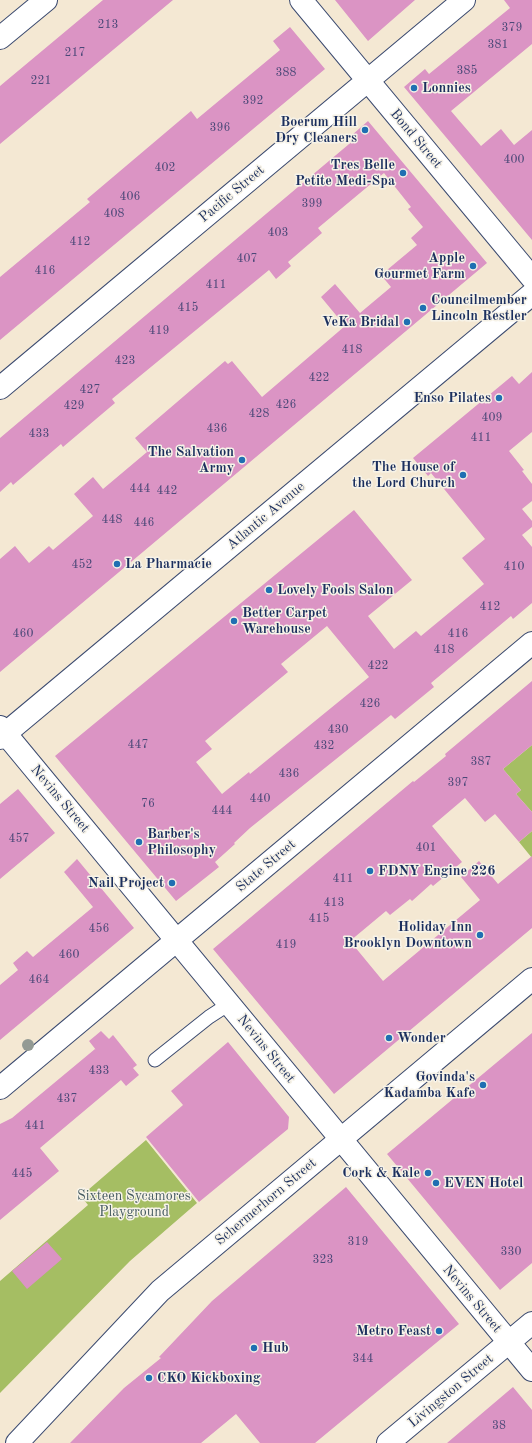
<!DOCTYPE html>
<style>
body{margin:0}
canvas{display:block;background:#f4e8d3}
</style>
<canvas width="532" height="1443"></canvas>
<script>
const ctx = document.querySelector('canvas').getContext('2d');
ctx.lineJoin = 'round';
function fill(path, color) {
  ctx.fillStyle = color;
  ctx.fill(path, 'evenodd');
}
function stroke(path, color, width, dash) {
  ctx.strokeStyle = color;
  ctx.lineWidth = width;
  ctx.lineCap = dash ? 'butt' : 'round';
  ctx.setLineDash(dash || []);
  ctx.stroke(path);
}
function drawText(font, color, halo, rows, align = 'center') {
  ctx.font = font + ' "Old Standard TT",serif';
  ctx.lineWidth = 3;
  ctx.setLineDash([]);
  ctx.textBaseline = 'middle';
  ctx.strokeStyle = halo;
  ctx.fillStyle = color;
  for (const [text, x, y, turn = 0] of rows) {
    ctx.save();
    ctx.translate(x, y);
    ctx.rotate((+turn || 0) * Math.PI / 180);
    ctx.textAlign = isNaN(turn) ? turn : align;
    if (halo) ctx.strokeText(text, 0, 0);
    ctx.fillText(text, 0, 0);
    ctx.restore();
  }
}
fill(new Path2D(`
 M532,745V812L516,794L521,790L503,769Z
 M532,831V858L519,842Z
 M146,1140L197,1203L130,1261L0,1393V1281L88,1205L81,1196Z`), '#a5be63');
fill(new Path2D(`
 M103,0H173L0,144V86Z
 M335,0H415L368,41Z
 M504,0H532V44L451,111L481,146L501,129L514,145L532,130V240L404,87L425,69L429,74L510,8Z
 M290,27L325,69L0,340V277L90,202L87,199L191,111L197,119L280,50L273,41Z
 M368,121L487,263L0,672V559L15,546L29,563L49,546L53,550L93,516L74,494L93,477L103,489L147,452L135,438L225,361L228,364L232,361L262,397L345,326L321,297L335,284L360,313L391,287L381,275L417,245L411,238L423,227L408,209L411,207L384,173L318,228L322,233L288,262L291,266L276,279L269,270L112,399L115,403L63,447L61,444L13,485L11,482L0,492V438L355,139L352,135Z
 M532,372V432L509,451L524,470L522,471L532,484V501L522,509L532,521V527L522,535L532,547V603L513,619L511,616L431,683L434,687L395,719L391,715L250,828L234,843L235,844L215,862L219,867L176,901L55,756L354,510L412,580L368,616L394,649L416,631L421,636L484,584L462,558L485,539L431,473L428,476L413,458L512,376L519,384ZM327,626L369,677L250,774L249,772L222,794L196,762L212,749L205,741L288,672L281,664Z
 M532,681V745L503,769L521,790L516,794L532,812V831L519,842L495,814L485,822L465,798L432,826L462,862L433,886L431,884L412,901L410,899L390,915L386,911L350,941L383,981L480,900L461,877L479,861L498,884L532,856V928L334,1094L213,949L413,781L414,782L446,756L445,754Z
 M18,789L55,833L0,879V804Z
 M77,859L134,928L0,1040V985L18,970L13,963L27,951L33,957L93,907L64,872Z
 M101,1031L109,1039L113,1035L137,1065L133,1068L139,1075L126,1086L121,1080L40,1148L59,1171L0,1220V1124L12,1118L95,1049L96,1050L89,1041Z
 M532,1033V1263L500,1290L387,1154Z
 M228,1042L289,1117L288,1129L199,1202L146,1137L183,1105L171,1091Z
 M346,1187L459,1324L315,1443H260L236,1414L201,1443H70L124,1388L161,1358L159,1357L212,1301Z
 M47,1242L62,1259L27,1289L12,1271Z
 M513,1387L532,1410V1443H447Z`), '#db94c4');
const service = new Path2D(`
 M155,1060L209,1017L229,1004`);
const minor = new Path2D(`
 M301,0L532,278
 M0,38L46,0
 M0,388L464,0
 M0,727L532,1370
 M0,1088L532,643
 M388,1443L532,1323`);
const secondary = new Path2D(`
 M17,1443L160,1291L532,979`);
const primary = new Path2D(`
 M0,738L532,294`);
stroke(service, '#3c4b70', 15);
stroke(minor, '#3c4b70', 24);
stroke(secondary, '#3c4b70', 24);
stroke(primary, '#3c4b70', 24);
stroke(service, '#fff', 13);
stroke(minor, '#fff', 22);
stroke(secondary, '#fff', 22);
stroke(primary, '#fff', 22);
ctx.fillStyle = '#939a94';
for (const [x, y] of [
 [28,1045]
]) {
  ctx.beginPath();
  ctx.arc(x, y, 6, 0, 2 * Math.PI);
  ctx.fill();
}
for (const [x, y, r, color] of [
 [414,88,4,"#1f6fb2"],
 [365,130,4,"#1f6fb2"],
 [403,173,4,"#1f6fb2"],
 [473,266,4,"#1f6fb2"],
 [423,308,4,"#1f6fb2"],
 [407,322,4,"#1f6fb2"],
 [499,398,4,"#1f6fb2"],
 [242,460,4,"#1f6fb2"],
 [463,475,4,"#1f6fb2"],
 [117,564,4,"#1f6fb2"],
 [269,590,4,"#1f6fb2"],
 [234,621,4,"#1f6fb2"],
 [139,842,4,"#1f6fb2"],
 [370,871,4,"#1f6fb2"],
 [172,883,4,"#1f6fb2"],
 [480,935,4,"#1f6fb2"],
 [389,1038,4,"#1f6fb2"],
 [483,1085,4,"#1f6fb2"],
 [428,1173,4,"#1f6fb2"],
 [436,1183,4,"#1f6fb2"],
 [439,1331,4,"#1f6fb2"],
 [254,1348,4,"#1f6fb2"],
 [149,1378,4,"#1f6fb2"]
]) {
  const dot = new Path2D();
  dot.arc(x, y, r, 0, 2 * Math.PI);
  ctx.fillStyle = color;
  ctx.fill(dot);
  stroke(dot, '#f7f3e8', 1.5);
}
drawText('12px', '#4b4878', null, [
 ["213",108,25],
 ["379",512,28],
 ["381",498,45],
 ["217",75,53],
 ["385",467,71],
 ["388",286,73],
 ["221",41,81],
 ["392",253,101],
 ["396",220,128],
 ["400",514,160],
 ["402",165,168],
 ["406",130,197],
 ["399",312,204],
 ["408",114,214],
 ["403",278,233],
 ["412",80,242],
 ["407",247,259],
 ["416",45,271],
 ["411",216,285],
 ["415",188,308],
 ["419",159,331],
 ["418",352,350],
 ["423",125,361],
 ["422",319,378],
 ["427",90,390],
 ["426",286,405],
 ["429",74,406],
 ["428",259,414],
 ["409",492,418],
 ["436",217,429],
 ["433",39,434],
 ["411",481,438],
 ["444",140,489],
 ["442",167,491],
 ["448",112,520],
 ["446",144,523],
 ["452",82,565],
 ["410",514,567],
 ["412",490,607],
 ["460",23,634],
 ["416",458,634],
 ["418",444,650],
 ["422",378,666],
 ["426",370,704],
 ["430",338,730],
 ["447",138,745],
 ["432",324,746],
 ["387",481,762],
 ["436",289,774],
 ["397",458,783],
 ["440",260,799],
 ["76",148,804],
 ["444",222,811],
 ["457",19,839],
 ["401",426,848],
 ["411",343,879],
 ["413",334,903],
 ["415",319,919],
 ["456",99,929],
 ["419",286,945],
 ["460",69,955],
 ["464",39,980],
 ["433",99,1071],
 ["437",67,1099],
 ["441",35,1126],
 ["445",22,1174],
 ["319",358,1242],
 ["330",511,1252],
 ["323",323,1260],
 ["344",363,1359],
 ["38",499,1426]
]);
drawText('bold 14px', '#1b2f5e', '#f7f3e8', [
 ["Lonnies",422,88,"left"],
 ["Boerum Hill",357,122],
 ["Dry Cleaners",357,138],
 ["Tres Belle",395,165],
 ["Petite Medi-Spa",395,181],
 ["Apple",465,258],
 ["Gourmet Farm",465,274],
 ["Councilmember",431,300,"left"],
 ["Lincoln Restler",431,316,"left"],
 ["VeKa Bridal",399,322],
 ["Enso Pilates",491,398],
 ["The Salvation",234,452],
 ["Army",234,468],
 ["The House of",455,467],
 ["the Lord Church",455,483],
 ["La Pharmacie",125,564,"left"],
 ["Lovely Fools Salon",277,590,"left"],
 ["Better Carpet",242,613,"left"],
 ["Warehouse",242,629,"left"],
 ["Barber's",147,834,"left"],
 ["Philosophy",147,850,"left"],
 ["FDNY Engine 226",378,871,"left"],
 ["Nail Project",164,883],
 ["Holiday Inn",472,927],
 ["Brooklyn Downtown",472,943],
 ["Wonder",397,1038,"left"],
 ["Govinda's",475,1077],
 ["Kadamba Kafe",475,1093],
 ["Cork & Kale",420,1173],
 ["EVEN Hotel",444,1183,"left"],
 ["Metro Feast",431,1331],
 ["Hub",262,1348,"left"],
 ["CKO Kickboxing",157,1378,"left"]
], 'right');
drawText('14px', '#1b2f5e', '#f7f3e8', [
 ["Bond Street",416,139,50],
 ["Pacific Street",232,194,-40],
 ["Atlantic Avenue",266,516,-40],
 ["Nevins Street",60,799,50],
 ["State Street",266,866,-40],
 ["Nevins Street",266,1049,51],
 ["Schermerhorn Street",266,1202,-40],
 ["Nevins Street",472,1299,50],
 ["Livingston Street",451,1391,-40]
]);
drawText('14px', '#445a60', '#f7f3e8', [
 ["Sixteen Sycamores",134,1196],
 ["Playground",134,1212]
]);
</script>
